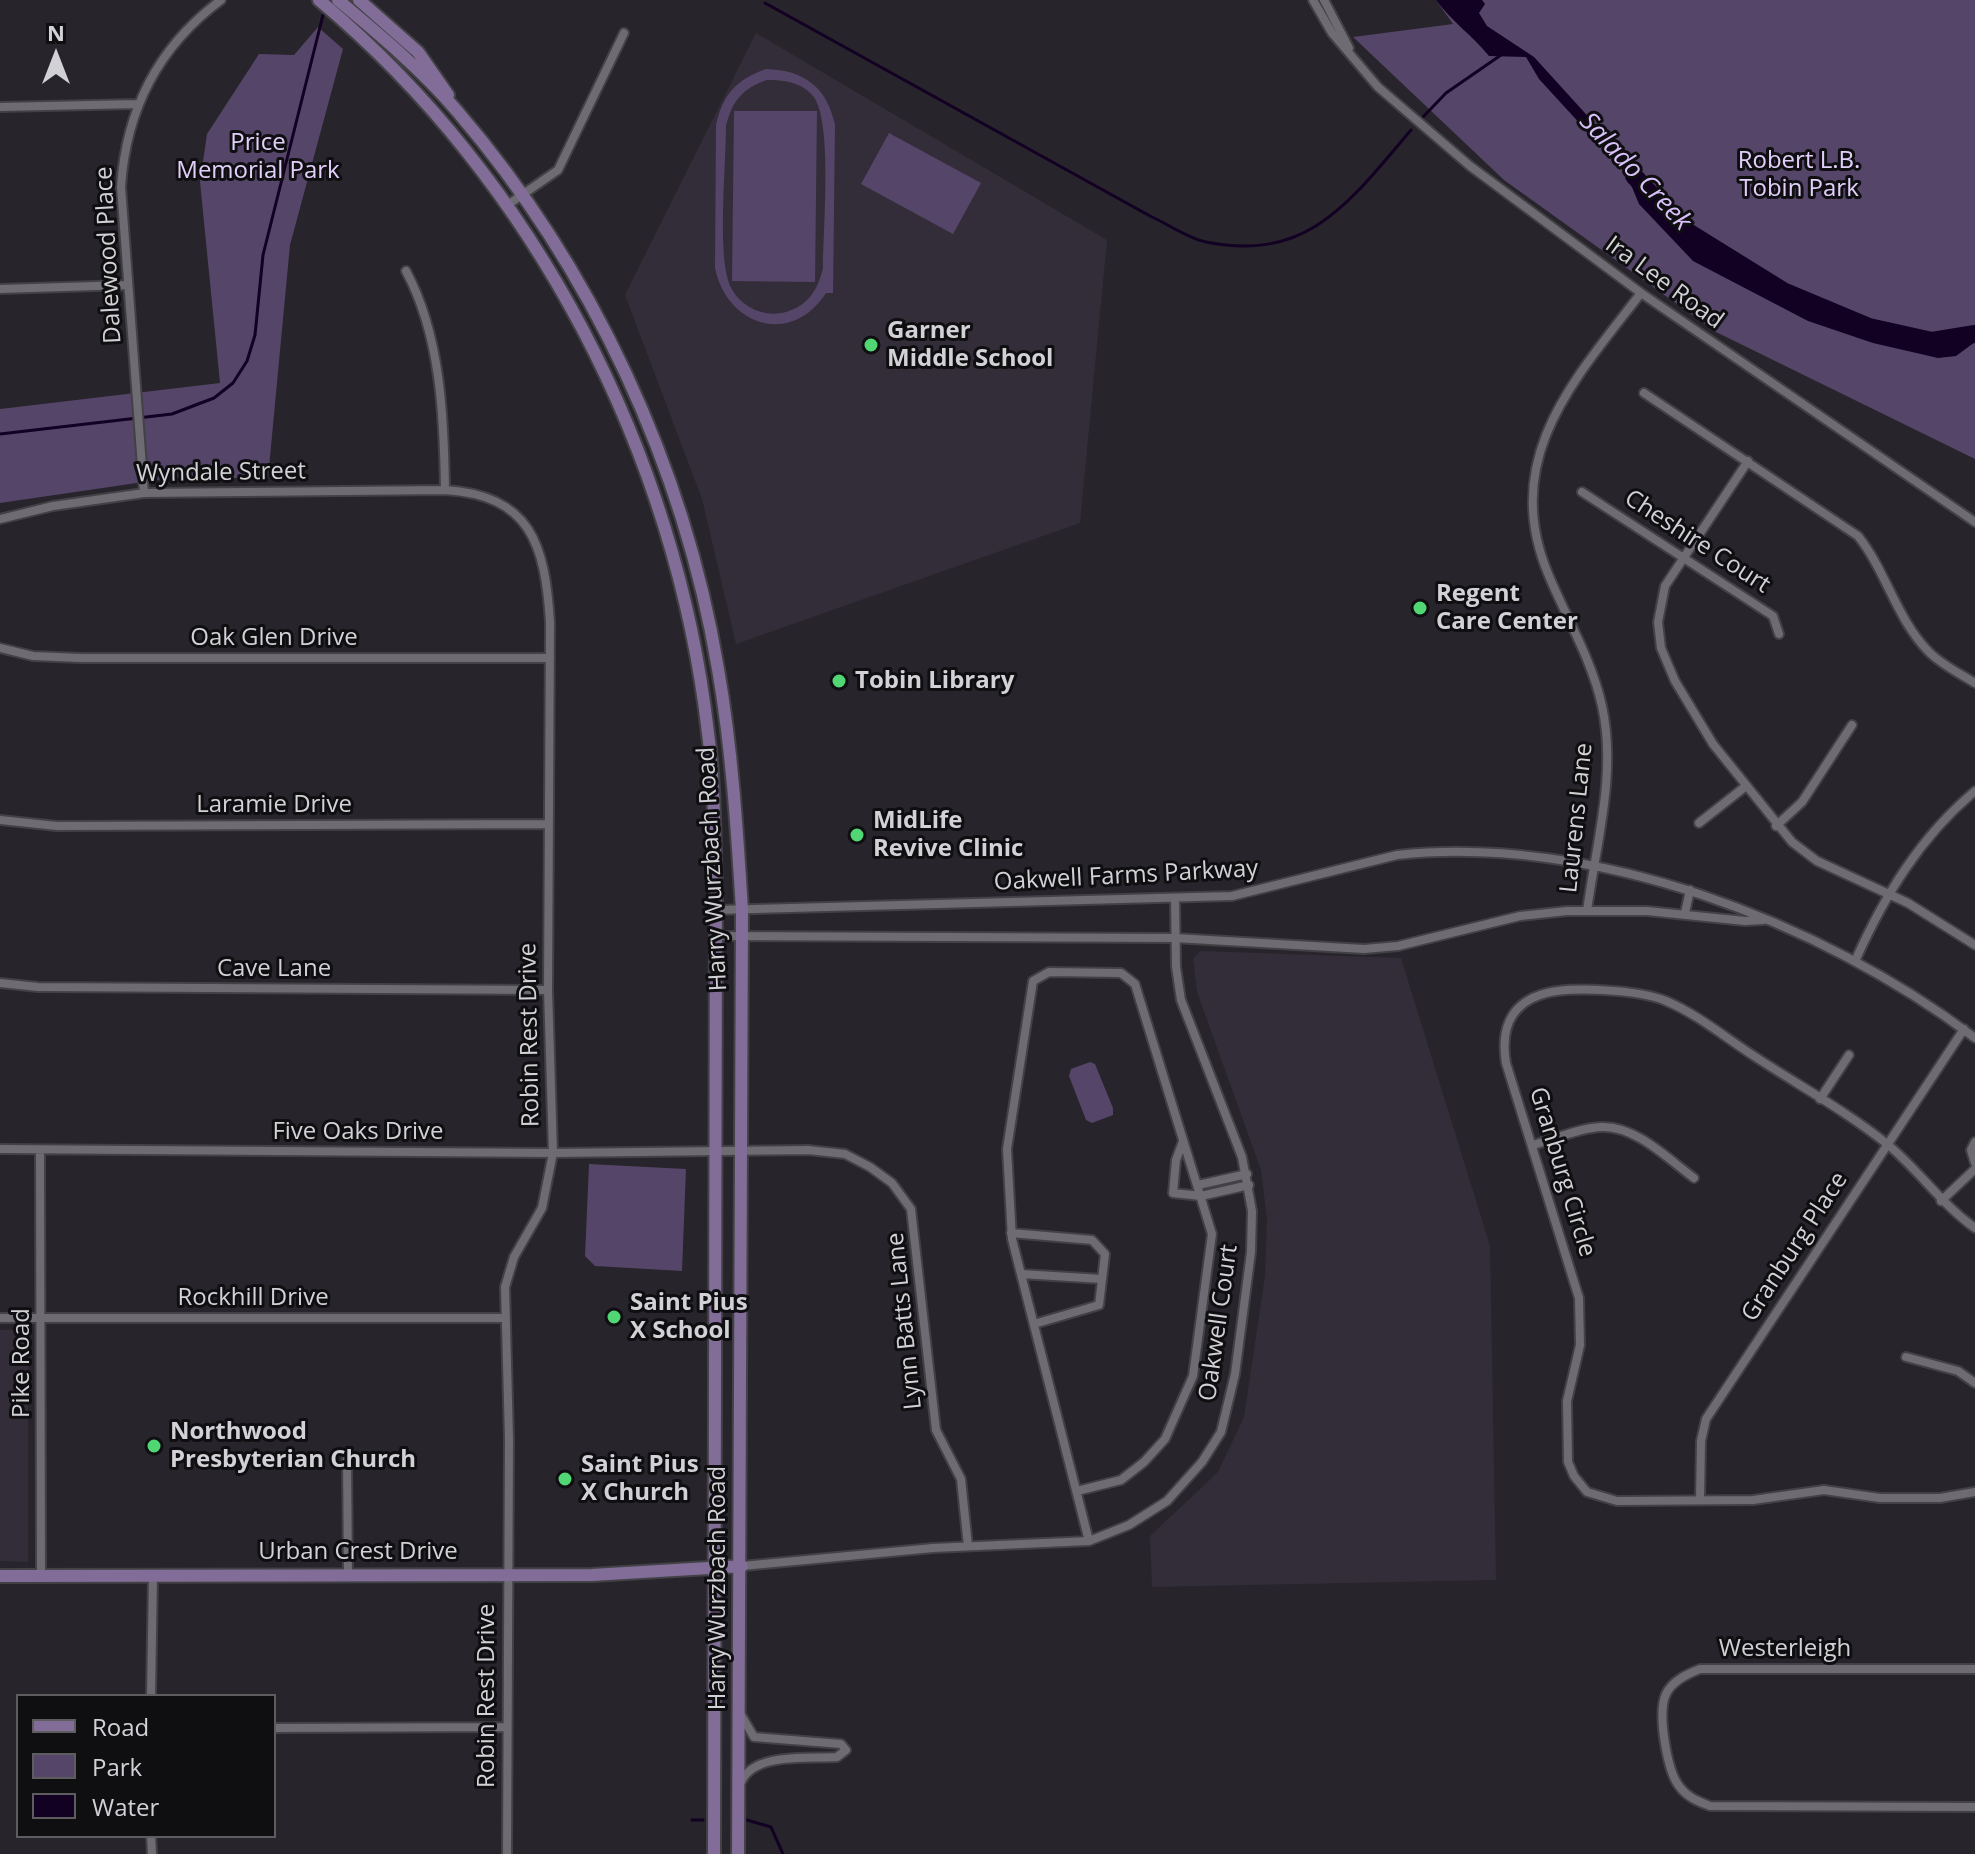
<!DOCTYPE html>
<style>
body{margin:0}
#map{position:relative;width:1975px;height:1854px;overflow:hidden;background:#27242b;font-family:"Open Sans",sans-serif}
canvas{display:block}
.legend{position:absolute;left:16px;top:1694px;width:260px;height:144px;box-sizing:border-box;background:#0f0e11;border:2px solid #5d5c5f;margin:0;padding:10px 14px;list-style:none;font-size:24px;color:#d2d1d5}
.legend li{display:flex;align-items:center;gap:16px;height:40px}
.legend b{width:40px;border:2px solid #5d5c5f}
.north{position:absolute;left:16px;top:16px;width:80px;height:80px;-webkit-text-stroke:6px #0f0e11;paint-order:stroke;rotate:0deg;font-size:22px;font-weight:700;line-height:32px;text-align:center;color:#d2d1d5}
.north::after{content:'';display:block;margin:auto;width:28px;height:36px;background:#d2d1d5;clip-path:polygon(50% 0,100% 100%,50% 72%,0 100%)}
</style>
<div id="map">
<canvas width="1975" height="1854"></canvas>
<ul class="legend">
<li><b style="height:10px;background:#816d97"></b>Road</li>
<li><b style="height:22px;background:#554568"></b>Park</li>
<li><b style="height:22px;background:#130123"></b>Water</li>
</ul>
<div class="north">N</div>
</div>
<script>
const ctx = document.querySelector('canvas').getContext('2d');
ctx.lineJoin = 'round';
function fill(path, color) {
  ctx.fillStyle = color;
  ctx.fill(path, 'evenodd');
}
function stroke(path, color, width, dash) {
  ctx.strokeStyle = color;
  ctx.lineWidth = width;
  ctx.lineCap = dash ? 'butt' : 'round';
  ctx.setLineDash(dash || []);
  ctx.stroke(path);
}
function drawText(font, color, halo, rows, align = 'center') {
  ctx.font = font + ' "Open Sans",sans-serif';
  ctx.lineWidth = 6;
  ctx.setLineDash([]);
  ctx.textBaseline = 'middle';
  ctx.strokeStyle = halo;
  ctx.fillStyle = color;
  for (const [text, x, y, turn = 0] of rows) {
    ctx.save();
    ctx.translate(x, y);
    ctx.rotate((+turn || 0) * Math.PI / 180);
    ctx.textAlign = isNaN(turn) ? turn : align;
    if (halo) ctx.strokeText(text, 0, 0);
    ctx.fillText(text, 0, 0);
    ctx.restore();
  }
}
fill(new Path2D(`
 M756,33L1107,240L1080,523L736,644L702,499L625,295Z
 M1201,951L1401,958L1490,1246L1496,1580L1152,1587L1150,1536L1218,1472L1244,1417L1265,1276L1267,1219L1261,1170L1197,992L1193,958Z
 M0,1330H28V1562L0,1561Z`), '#332d39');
fill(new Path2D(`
 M1436,0H1975V459L1716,332L1504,180L1353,37L1453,24Z
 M318,27L343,49L290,245L268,478H171L0,503V409L220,383L200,182L207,134L259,54L294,55Z
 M766,69C804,70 827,87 835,125L833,293H826C791,347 727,326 715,268L716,125C723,94 736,80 766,69ZM767,80C784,80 801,82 813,96C833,120 823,232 823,268C818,289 809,305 786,312C762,319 735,304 728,280C718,246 726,164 726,126C732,101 743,88 767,80Z
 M734,111H817L815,282L732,281Z
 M889,133L981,183L953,234L861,184Z
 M1090,1062L1095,1064L1113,1108V1115L1092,1123L1086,1120L1069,1076L1071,1069Z
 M589,1164L686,1169L682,1271L595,1266L585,1256Z`), '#554568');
fill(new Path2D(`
 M1436,0H1482L1485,4L1479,13L1487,26L1534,57L1634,167L1672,224L1713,255L1751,276L1780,283L1836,317L1859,325L1935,346L1952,343L1963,331L1975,325V342L1956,356L1938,358L1873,343L1808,321L1693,261L1639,204L1627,175L1539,79L1526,57L1489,56C1472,35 1452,22 1436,0Z`), '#130123');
stroke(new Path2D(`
 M765,3L1150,216C1168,224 1187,238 1206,242C1309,263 1351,200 1411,130
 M1423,117L1446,93L1501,55
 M0,434L172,414L214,398L233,383L247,361L255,335L263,255L323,15
 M692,1820H703
 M747,1820L771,1827L783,1854`), '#130123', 3);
stroke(new Path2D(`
 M1634,176L1683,229L1783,291L1869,327L1932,341L1975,334`), '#130123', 18);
const street = new Path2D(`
 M1313,0L1332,33L1378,87L1470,166L1641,293L1975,522
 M1324,0L1349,48
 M0,107L137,104
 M506,206L558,170L624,33
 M406,271C441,336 444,418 445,490
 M0,289L128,285
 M1644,393L1858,536C1886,571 1897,620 1929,652C1942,665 1959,673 1975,683
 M1748,461L1665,586L1658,622L1661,648L1675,681L1713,744L1792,842L1817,861L1908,903L1975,945
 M1582,492L1773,616L1779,634
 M144,493L121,187C126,110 159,46 221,0
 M0,519L53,506L144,493L445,490C531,495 545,545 550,622L548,990L553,1153L542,1208L514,1257L505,1287L509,1439L507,1854
 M0,648L33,656L81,658H550
 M0,820L57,826L548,824
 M1699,823L1746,786
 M1776,826L1802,802L1852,725
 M717,910L1232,896L1397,855C1593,834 1820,921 1975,1038
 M1587,911C1596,844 1617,773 1602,706C1592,660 1567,619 1549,576C1499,459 1574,380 1641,293
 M1685,913L1690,890
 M717,936L1175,938L1364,949L1398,946L1520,916L1567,911H1647L1745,921L1763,920
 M1856,959C1885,895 1920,837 1975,791
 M0,983L38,987L548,990
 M1820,1099L1849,1055
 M1975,1142L1971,1150L1975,1163
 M1182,1144L1176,1160L1173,1193L1201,1196L1249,1185
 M1533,1145C1555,1139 1579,1128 1601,1127C1635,1125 1668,1159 1694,1178
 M0,1149L553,1153L808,1150L845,1154L870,1167L892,1183L911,1209L936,1430L961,1479L968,1546
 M40,1150L41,1576
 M1198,1185L1247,1174
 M1941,1201L1975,1169
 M1975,1228C1941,1204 1919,1170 1887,1144C1846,1111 1798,1085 1754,1056C1726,1038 1697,1014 1666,1001C1640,990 1567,985 1540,995C1508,1006 1501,1033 1506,1063L1579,1298L1580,1345L1567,1401L1568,1462L1574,1476L1587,1492L1617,1501L1753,1500L1824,1490L1880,1498H1940L1975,1492
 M1011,1233L1092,1240L1105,1254L1099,1305L1034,1324
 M1021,1274L1102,1279
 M0,1318H505
 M1906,1357L1958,1371L1975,1383
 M347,1459L348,1574
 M1077,1491L1121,1480L1144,1462L1165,1439L1193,1376L1212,1234L1135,984L1121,973L1049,972L1033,981L1007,1149L1012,1239L1089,1541
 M1700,1500L1701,1441L1706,1419L1964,1029
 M742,1566L933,1548L1089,1541L1129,1525L1167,1501L1202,1462L1221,1432L1235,1374L1251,1252L1252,1211L1242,1157L1181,1000L1176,967L1175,898
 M1975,1669H1700C1687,1674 1672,1681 1666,1694C1657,1713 1667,1770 1679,1786C1687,1797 1697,1801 1710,1806L1975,1807
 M151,1696L153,1574
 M274,1728L507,1727
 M741,1782C754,1752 808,1759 837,1757L846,1750L841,1744L754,1737L741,1715
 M151,1836L152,1854`);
const secondary = new Path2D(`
 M319,0C536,181 676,454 708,733C715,785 714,838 716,891L714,1854
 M338,0C380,35 422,70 457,111C592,268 684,466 718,669C732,749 737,829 742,910L738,1854
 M359,0L418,52L448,95
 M0,1576L592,1575L742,1566`);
stroke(street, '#424145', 12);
stroke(secondary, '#424145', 16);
stroke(street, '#6e6b72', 8);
stroke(secondary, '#816d97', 12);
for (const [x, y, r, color] of [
 [871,345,8,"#51d674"],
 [1420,608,8,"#51d674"],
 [839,681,8,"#51d674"],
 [857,835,8,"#51d674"],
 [614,1317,8,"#51d674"],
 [154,1446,8,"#51d674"],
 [565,1479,8,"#51d674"]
]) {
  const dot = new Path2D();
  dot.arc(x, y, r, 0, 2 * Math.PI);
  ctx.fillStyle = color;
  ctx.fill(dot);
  stroke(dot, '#0f0e11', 3);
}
drawText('24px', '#e1cffa', '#0f0e11', [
 ["Price",258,143],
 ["Memorial Park",258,171],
 ["Robert L.B.",1799,161],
 ["Tobin Park",1799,189]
]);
drawText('24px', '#d2d1d5', '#0f0e11', [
 ["Dalewood Place",109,255,-93],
 ["Ira Lee Road",1664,283,36],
 ["Wyndale Street",221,473,-1],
 ["Cheshire Court",1697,542,33],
 ["Oak Glen Drive",274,638],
 ["Laramie Drive",274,805],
 ["Laurens Lane",1577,818,-84],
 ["Harry Wurzbach Road",713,869,-93],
 ["Oakwell Farms Parkway",1126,876,-3],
 ["Cave Lane",274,969],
 ["Robin Rest Drive",530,1035,-91],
 ["Five Oaks Drive",358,1132],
 ["Granburg Circle",1562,1172,73],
 ["Granburg Place",1795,1247,-57],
 ["Rockhill Drive",253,1298],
 ["Lynn Batts Lane",905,1321,-96],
 ["Oakwell Court",1219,1323,-82],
 ["Pike Road",22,1363,-90],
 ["Urban Crest Drive",358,1552],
 ["Harry Wurzbach Road",718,1588,-90],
 ["Westerleigh",1785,1649],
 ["Robin Rest Drive",487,1696,-90]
]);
drawText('bold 24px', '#d2d1d5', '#0f0e11', [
 ["Garner",887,331],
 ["Middle School",887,359],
 ["Regent",1436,594],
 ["Care Center",1436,622],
 ["Tobin Library",855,681],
 ["MidLife",873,821],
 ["Revive Clinic",873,849],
 ["Saint Pius",630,1303],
 ["X School",630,1331],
 ["Northwood",170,1432],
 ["Presbyterian Church",170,1460],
 ["Saint Pius",581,1465],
 ["X Church",581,1493]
], 'left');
drawText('italic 26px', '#d8c0f8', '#0f0e11', [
 ["Salado Creek",1635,172,47]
]);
</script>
